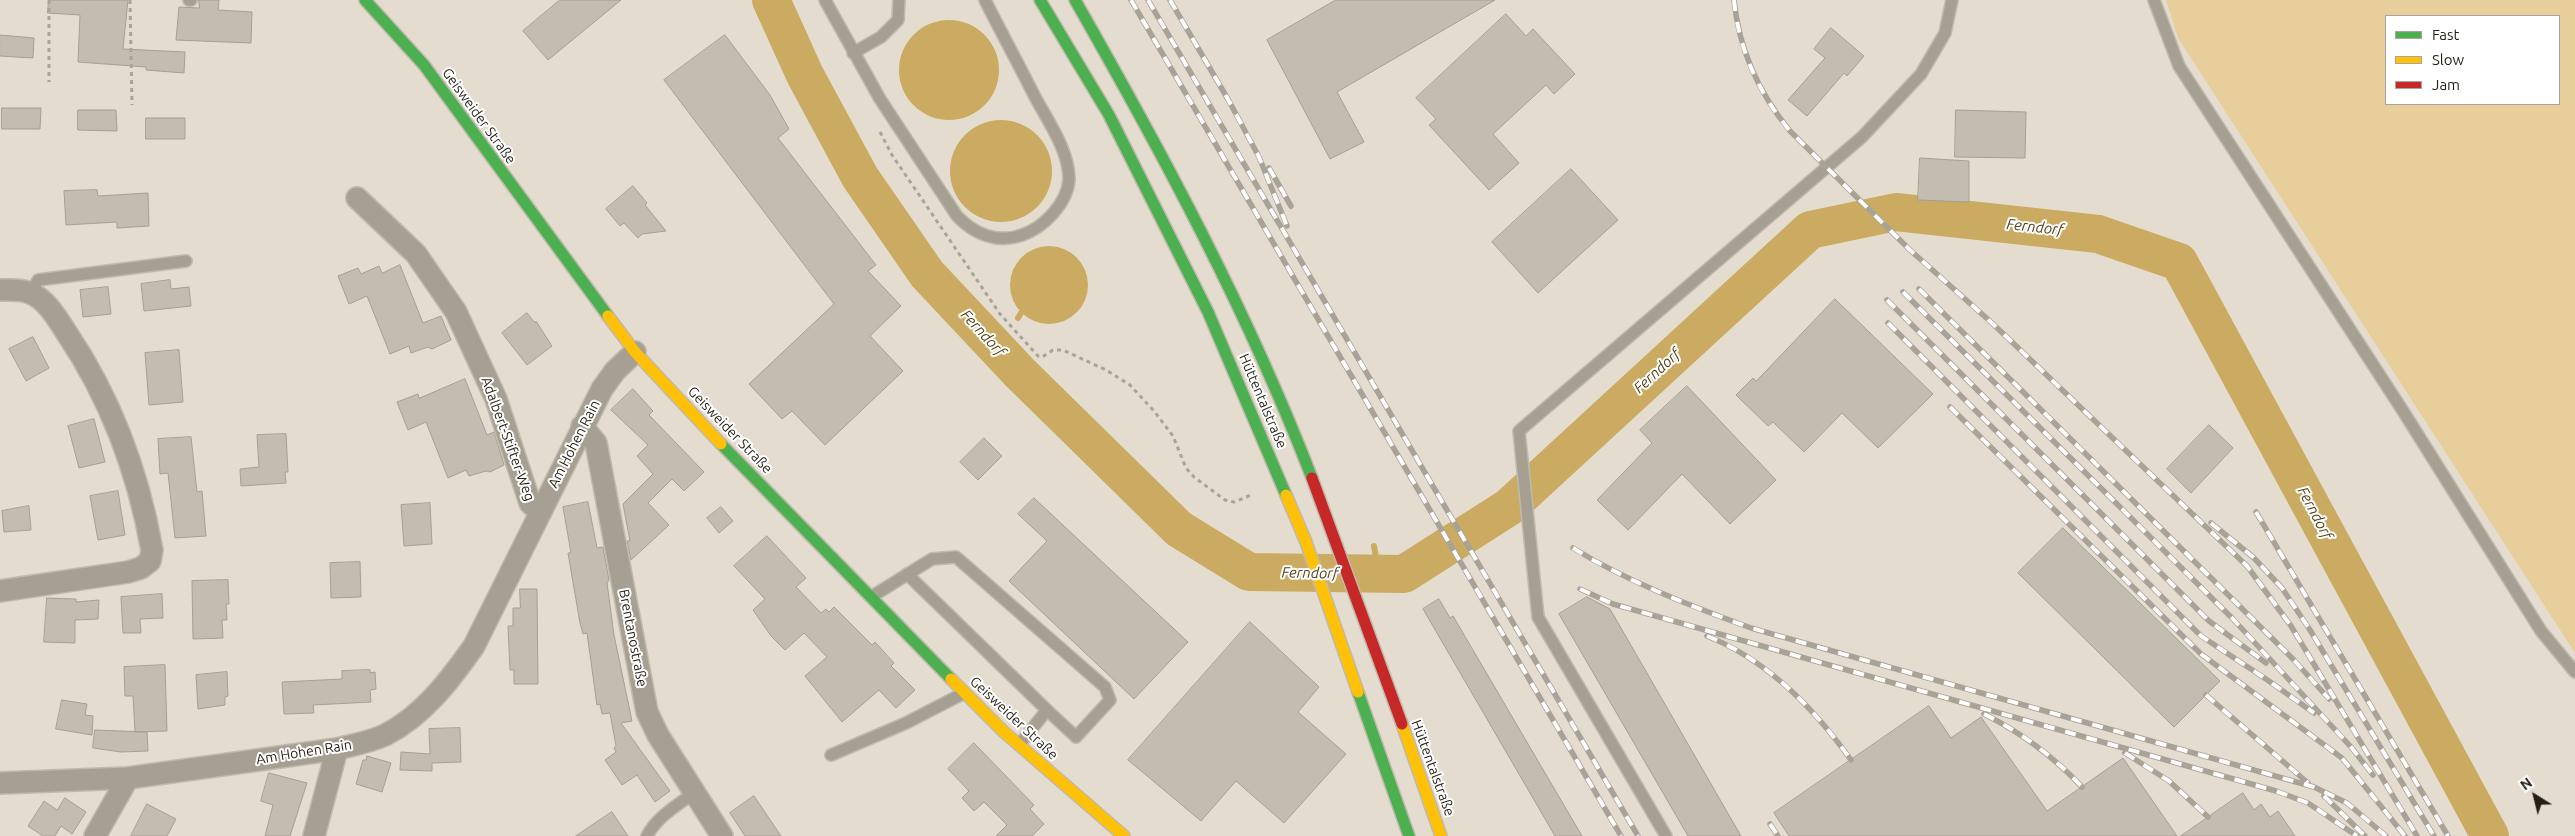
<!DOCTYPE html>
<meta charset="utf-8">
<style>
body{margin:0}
#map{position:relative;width:2575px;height:836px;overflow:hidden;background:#e4dcce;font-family:Ubuntu,sans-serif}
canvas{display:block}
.legend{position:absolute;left:2385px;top:15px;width:175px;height:90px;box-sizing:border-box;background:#fff;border:1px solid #a7a5a1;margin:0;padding:6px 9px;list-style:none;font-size:15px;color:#241f15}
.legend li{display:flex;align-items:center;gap:10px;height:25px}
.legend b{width:25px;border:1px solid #a7a5a1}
.north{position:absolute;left:2510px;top:771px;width:50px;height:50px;-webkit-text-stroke:4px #fff;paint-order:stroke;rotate:324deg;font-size:14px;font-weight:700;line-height:20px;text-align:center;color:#241f15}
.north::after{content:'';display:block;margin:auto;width:18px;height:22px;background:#241f15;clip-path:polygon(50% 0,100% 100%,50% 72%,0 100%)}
</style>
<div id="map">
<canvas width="2575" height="836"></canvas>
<ul class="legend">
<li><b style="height:6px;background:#4caf50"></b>Fast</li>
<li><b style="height:6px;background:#ffc107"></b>Slow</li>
<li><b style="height:6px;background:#c62828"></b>Jam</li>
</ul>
<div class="north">N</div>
</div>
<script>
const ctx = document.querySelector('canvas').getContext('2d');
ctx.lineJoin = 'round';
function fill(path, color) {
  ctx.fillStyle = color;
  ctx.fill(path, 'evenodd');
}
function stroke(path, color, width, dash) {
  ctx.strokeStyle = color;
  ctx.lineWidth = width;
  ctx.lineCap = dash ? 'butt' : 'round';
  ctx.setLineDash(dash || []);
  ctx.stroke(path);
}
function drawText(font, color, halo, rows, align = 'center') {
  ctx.font = font + ' Ubuntu,sans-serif';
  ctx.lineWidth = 4;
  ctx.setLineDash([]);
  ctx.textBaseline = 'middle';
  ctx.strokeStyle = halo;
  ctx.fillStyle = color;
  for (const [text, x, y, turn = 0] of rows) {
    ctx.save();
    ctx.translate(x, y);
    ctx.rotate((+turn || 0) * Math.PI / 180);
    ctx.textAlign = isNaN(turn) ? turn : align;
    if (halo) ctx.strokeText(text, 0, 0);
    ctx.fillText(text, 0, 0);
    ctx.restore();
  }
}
fill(new Path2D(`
 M2166,0H2575V653L2178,38ZM2386,16H2559V104H2386Z`), '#e7ce9a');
fill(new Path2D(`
 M899 70a50 50 0 1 1 100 0a50 50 0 1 1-100 0Z
 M950 171a51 51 0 1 1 102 0a51 51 0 1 1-102 0Z
 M1010 285a39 39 0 1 1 78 0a39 39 0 1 1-78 0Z`), '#caab61');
stroke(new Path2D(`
 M1018,318L1021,313
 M1002,354L1009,339
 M1374,546L1379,574`), '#caab61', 6);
stroke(new Path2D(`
 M771,0L805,75L860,177L927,274L1020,373L1179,529L1249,572L1404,574L1509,507L1810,230L1896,212L2098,234L2179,262L2490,836`), '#caab61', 38);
const building = new Path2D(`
 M49,0H128L123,49L185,52L184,73L146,70V67L78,62L80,15L48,13Z
 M199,0H219L218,10L252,12L251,43L176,40L179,7L199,8Z
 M560,0H621L548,60L523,31Z
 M1336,0H1495L1337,92L1364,142L1330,159L1267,40Z
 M1506,14L1526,36L1533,29L1575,74L1554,94L1546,85L1493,134L1519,163L1489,190L1429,125L1436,119L1416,98Z
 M1831,28L1864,56L1847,76L1844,73L1807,116L1788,100L1825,58L1814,49Z
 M0,35L34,38L33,58L0,56Z
 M725,35L770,95L789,129L778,138L876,265L868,271L901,306L870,336L903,371L825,445L792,411L782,419L749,384L834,304L664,80Z
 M2,108H41L40,129H2Z
 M78,110H116L117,131L78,130Z
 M1956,110L2026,112L2025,158L1955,157Z
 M146,118H185V139H146Z
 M1920,158L1969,161V202L1918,200Z
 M1571,169L1618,220L1538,293L1492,242Z
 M633,186L647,203L645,205L666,231L642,234L638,238L624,223L620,226L606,209Z
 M97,190L98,196L148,193L149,226L117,228V222L66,225L64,191Z
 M400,265L423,323L441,316L451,340L432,349L428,347L411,353L409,346L390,354L367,296L349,304L338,276L358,268L361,274L379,266L382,273Z
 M170,280L171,289L189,287L191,306L144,311L141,284Z
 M108,287L111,314L83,317L80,290Z
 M1835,299L1933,394L1878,448L1842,413L1804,452L1773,422L1768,426L1736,395L1753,378L1756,381Z
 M527,313L535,323L536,321L552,346L527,365L502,333Z
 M33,337L49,368L26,381L9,349Z
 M179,350L183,402L149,405L145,353Z
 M465,379L487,435L494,432L504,465L490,472L486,471L469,476L466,470L448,478L426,422L408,430L397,402L418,394L419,398Z
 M1687,386L1776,480L1730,524L1682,474L1628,530L1597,500L1652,443L1640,430Z
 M633,389L653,411L649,415L704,472L684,491L672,479L648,503L669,525L631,560L627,541H630L623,504L653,474L637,456L648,445L611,410Z
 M94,419L105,462L79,468L68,426Z
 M2209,425L2233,448L2191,493L2167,469Z
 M286,434L288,472H285L286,483L241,486L240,469L259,467L257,435Z
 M191,437L197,492L202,491L206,536L175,538L168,473L160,474L158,439Z
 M984,438L1002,456L978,480L960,462Z
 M118,491L125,535L98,540L90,496Z
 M1034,498L1188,642L1134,699L1009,581L1047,541L1018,514Z
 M588,502L597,548L603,547L609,580L607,583L614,635L632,721L621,723L670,791L655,802L637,775L622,785L605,760L616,752L614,748L616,746L610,713L602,714L600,704L597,705L587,633L583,634L580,623L568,553H571L563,507Z
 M430,503L432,544L404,546L401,505Z
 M29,506L31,530L4,532L2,511Z
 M721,507L733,521L719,533L707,518Z
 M2063,528L2220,681L2174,727L2018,573Z
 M767,536L806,578L796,587L821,613L826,609L829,612L834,607L872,645L875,642L894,663L891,666L915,690L896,708L879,690L842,722L805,676L827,657L804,633L785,650L771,636L753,610L765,599L734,566Z
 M360,562L361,597L331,598L330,563Z
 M228,580L229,604H226L227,620H222L223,638L193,639L192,581Z
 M520,589H537L538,684H514V670H510L508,626H513V608H520Z
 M162,594L163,618L140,619L141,633H123L121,597Z
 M1587,597L1610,609L1741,836H1688L1559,614Z
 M47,598L76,599V602L99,600L98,619L75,620V643L44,642Z
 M1439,599L1450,618L1453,616L1582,836H1555L1423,609Z
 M1250,622L1319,687L1298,712L1346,754L1284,823L1236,781L1201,821L1128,760Z
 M165,665L167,731L135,732L133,696H125L124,667Z
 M370,670V673L375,672L376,689L370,690L371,702L313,705L314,713L284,714L282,682L342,679V671Z
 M227,672L228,696L225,697V705L198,709L196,675Z
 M62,700L87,704L85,715L93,716L92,735L56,729Z
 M1929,706L1951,738L1981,717L2047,811L2123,758L2177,836H1789L1774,813Z
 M460,728L461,762L432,763V771L400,770L401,752L430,754L429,729Z
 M95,730L147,732L148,751L121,752L93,748Z
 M974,743L1034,805L1030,809L1044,824L1032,836H996L1007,825L984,802L974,811L962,798L969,791L948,769Z
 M367,756L391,763L382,792L356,784L363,760H366Z
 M269,773L307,783L290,836H265L273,805L261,801Z
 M2243,793L2254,810L2261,804L2270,817L2278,811L2295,836H2181Z
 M754,796L781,836H745L730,813Z
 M65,798L86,812L72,834L61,826L55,836H43L28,826L44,801L57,810Z
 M147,804L176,819L167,836H131Z
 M612,812L628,836H576Z`);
fill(building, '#c3bdb1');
stroke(building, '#a59f94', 1);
const lane = new Path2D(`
 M189,0H191
 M825,0L880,99L957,216C974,234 997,244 1022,235C1043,228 1068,203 1069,179C1069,150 1047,120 1034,95C1018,63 1001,32 985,0
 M2154,0L2179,66L2403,411L2541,631L2575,672
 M853,53L881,37L898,20L899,0
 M31,293L38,280L186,261
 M907,574L1047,710
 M871,597L932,559L956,557L1105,687L1110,700L1076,737L1047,710L1019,745
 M831,755L906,723L964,693
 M647,836C657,817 677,805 694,793
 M1666,836L1538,617L1519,431L1862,137L1921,74L1945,33L1952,0`);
const street = new Path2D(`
 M357,198L416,254L456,312L496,399L530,503L539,511
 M0,290C9,290 22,289 30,293C46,299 57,318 66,332C110,397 138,472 152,550L150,561L141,568L128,572L0,591
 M582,426L596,443L647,712L658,735L722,836
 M0,783L128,778L337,749C353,745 370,742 385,735C423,716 450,680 474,646L602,389L615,371L635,352
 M95,836L128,778
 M314,836L337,749`);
const fast = new Path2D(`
 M365,0L424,65L608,316
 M1040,0L1109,115L1208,312L1286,495
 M1075,0C1163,154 1248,312 1312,478
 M721,444L951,679
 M1358,692L1409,836`);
const slow = new Path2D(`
 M608,316L635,352L721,444
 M1286,495L1306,542L1358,692
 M951,679L1004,732L1124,836
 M1402,724L1441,836`);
const jam = new Path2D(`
 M1312,478L1402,724`);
stroke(lane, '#c0b9ae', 14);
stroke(street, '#c0b9ae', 24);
stroke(fast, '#c0b9ae', 14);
stroke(slow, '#c0b9ae', 14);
stroke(jam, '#c0b9ae', 14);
stroke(new Path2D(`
 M49,0V82
 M130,0L132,105
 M880,132L892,155L1000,314L1038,356L1042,357L1053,350H1063L1106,370L1130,385L1154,411L1173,436L1186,468L1194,477L1225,500L1234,502L1251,495`), '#a9a498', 3, [4, 4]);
stroke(lane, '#a6a092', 11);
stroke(street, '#a6a092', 21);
stroke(fast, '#4caf50', 11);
stroke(slow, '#ffc107', 11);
stroke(jam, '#c62828', 11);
const rail = new Path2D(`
 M1131,0L1621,836
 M1148,0L1638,836
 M1170,0L1229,101L1259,157L1287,226
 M1734,0C1739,50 1758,92 1790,131L1910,250L1992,323L2247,566L2291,626L2417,836
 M1269,168L1291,206
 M1919,289L2294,660L2329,699
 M1903,292L2232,618L2351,747L2373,775
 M1887,300L2209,621L2266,663
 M1888,323L2201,636L2266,679L2314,713
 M1950,407L2201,654L2342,758L2405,836
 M2256,512L2448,836
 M2211,523L2253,557L2282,588L2310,630L2434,836
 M1573,548C1628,582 1691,606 1751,628L2314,787L2347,803L2386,836
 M1580,589L1613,604L2276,791L2308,803L2357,836
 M1707,636C1767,660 1814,708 1851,760
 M2206,695L2308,783
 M1984,714C2022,733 2053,756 2082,787
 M2125,753L2169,781L2208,817
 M2324,796L2365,836
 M1770,824L1778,836`);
stroke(rail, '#a8a297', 5.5);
stroke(rail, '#fff', 4, [11]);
drawText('14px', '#241f15', '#fff', [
 ["Geisweider Straße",479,116,54],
 ["Hüttentalstraße",1263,401,67],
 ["Geisweider Straße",730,430,46],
 ["Adalbert-Stifter-Weg",508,439,70],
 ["Am Hohen Rain",574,444,-63],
 ["Brentanostraße",633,638,79],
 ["Geisweider Straße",1014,718,43],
 ["Am Hohen Rain",304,752,-9],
 ["Hüttentalstraße",1433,768,70]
]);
drawText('italic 15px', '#54421a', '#fff', [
 ["Ferndorf",2035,227,6],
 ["Ferndorf",983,333,47],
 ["Ferndorf",1657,371,-43],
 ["Ferndorf",2315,513,62],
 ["Ferndorf",1310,573,1]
]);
</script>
